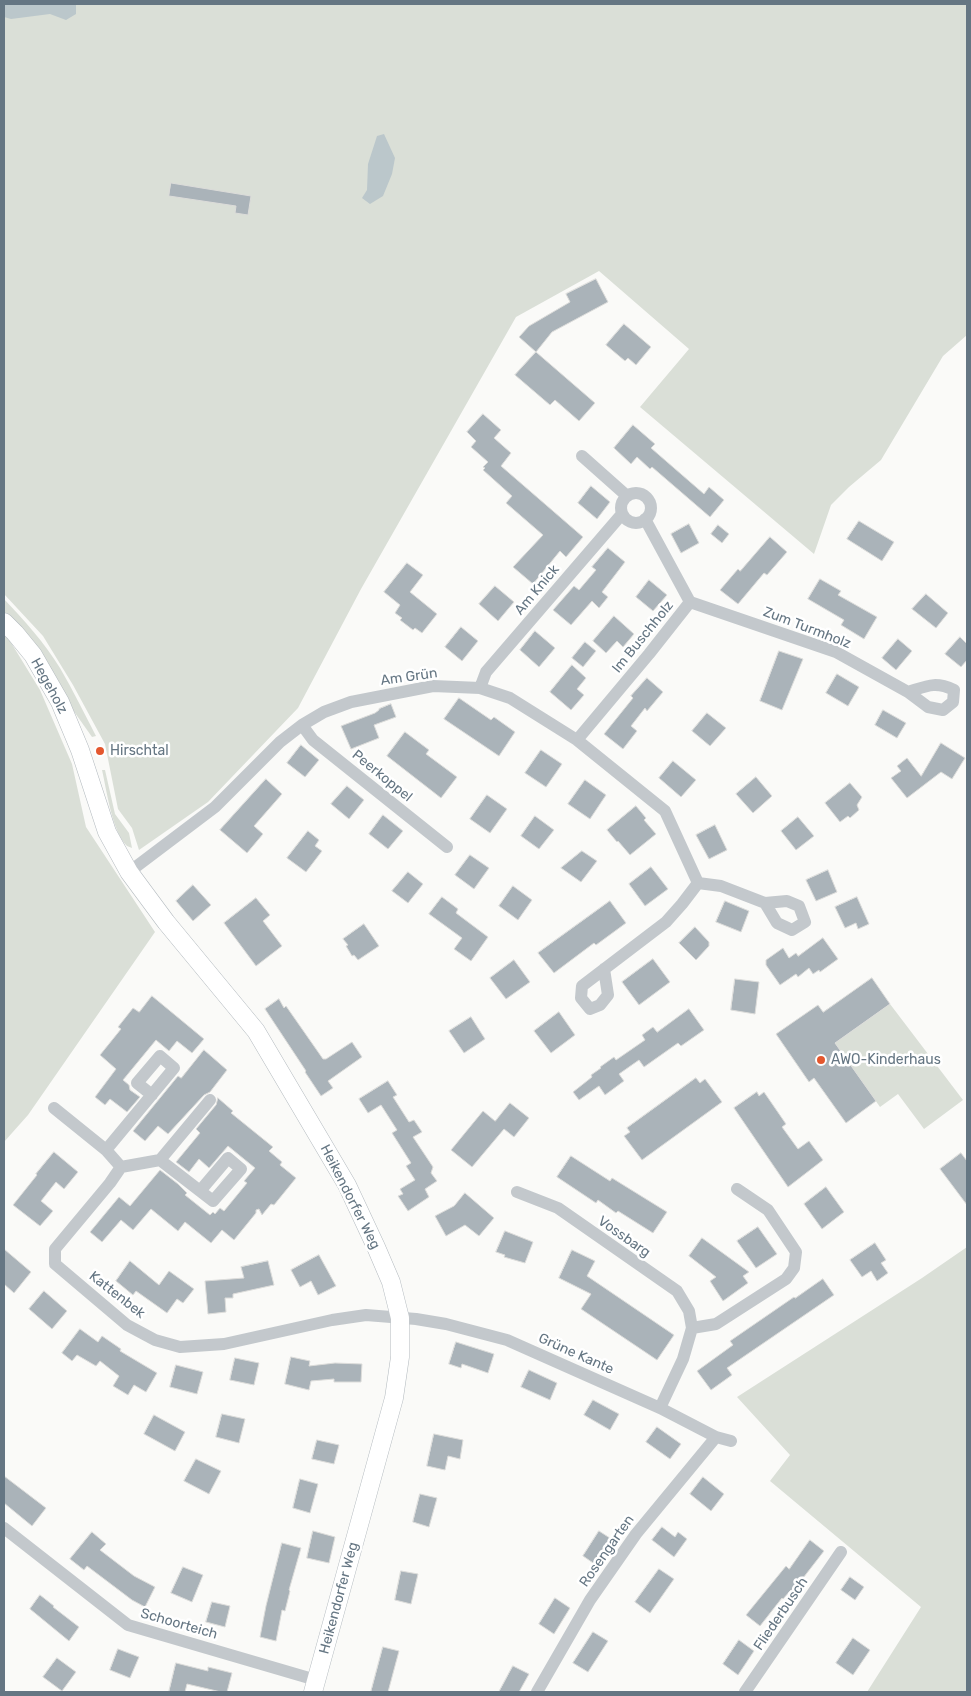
<!DOCTYPE html>
<meta charset="utf-8">
<style>
body{margin:0}
#map{position:relative;width:971px;height:1696px;overflow:hidden;background:#fafaf8;font-family:Rubik,sans-serif}
canvas{display:block}
.frame{position:absolute;inset:0;border:5px solid #657683;pointer-events:none}
</style>
<div id="map">
<canvas width="971" height="1696"></canvas>
<div class="frame"></div>
</div>
<script>
const ctx = document.querySelector('canvas').getContext('2d');
ctx.lineJoin = 'round';
function fill(path, color) {
  ctx.fillStyle = color;
  ctx.fill(path, 'evenodd');
}
function stroke(path, color, width, dash) {
  ctx.strokeStyle = color;
  ctx.lineWidth = width;
  ctx.lineCap = dash ? 'butt' : 'round';
  ctx.setLineDash(dash || []);
  ctx.stroke(path);
}
function drawText(font, color, halo, rows, align = 'center') {
  ctx.font = font + ' Rubik,sans-serif';
  ctx.lineWidth = 5;
  ctx.setLineDash([]);
  ctx.textBaseline = 'middle';
  ctx.strokeStyle = halo;
  ctx.fillStyle = color;
  for (const [text, x, y, turn = 0] of rows) {
    ctx.save();
    ctx.translate(x, y);
    ctx.rotate((+turn || 0) * Math.PI / 180);
    ctx.textAlign = isNaN(turn) ? turn : align;
    if (halo) ctx.strokeText(text, 0, 0);
    ctx.fillText(text, 0, 0);
    ctx.restore();
  }
}
fill(new Path2D(`
 M4,4H967V335L943,356L881,460L849,487L831,505L814,554L640,407L689,349L599,271L516,317L361,589L298,708L208,802L139,850L132,828L118,809L105,744L73,685L43,636L4,594Z
 M4,599C24,620 44,642 60,668C73,690 84,713 96,736L92,737L68,703L35,647L4,613Z
 M4,635L10,641L40,690L72,764L86,827L155,932L28,1115L4,1142Z
 M102,770H105L115,814L129,833L132,848L127,846C112,831 107,792 102,770Z
 M890,1004L963,1100L924,1129L898,1094L880,1107L835,1043Z
 M967,1247V1692H867L921,1607L770,1481L790,1455L737,1397L922,1278Z`), '#dadfd7');
fill(new Path2D(`
 M4,4H76V14L66,20L50,14L11,19L4,17Z
 M384,134L395,158L392,174L383,196L370,204L362,198L367,190L368,164L377,136Z`), '#bbc7cb');
const building = new Path2D(`
 M171,183L251,196L248,215L235,213L236,206L169,196Z
 M596,279L608,302L552,332L536,352L519,337L529,326L570,302L566,294Z
 M624,324L651,347L636,365L628,358L625,361L606,345Z
 M536,352L595,403L579,421L555,400L550,405L515,375Z
 M483,414L501,430L494,438L511,453L501,466L583,537L566,557L560,551L533,584L513,567L543,535L506,503L512,496L483,470L485,468L483,467L488,462L471,447L476,441L467,432Z
 M633,425L655,444L651,448L704,494L709,487L724,500L710,517L652,467L650,469L637,457L631,464L614,448Z
 M591,486L610,502L597,519L578,503Z
 M859,521L894,542L882,561L847,539Z
 M689,524L699,543L681,553L671,534Z
 M718,525L729,534L722,543L711,534Z
 M770,537L787,552L767,575L764,573L738,604L720,590L738,569L740,571Z
 M608,548L625,562L602,592L608,597L599,608L592,601L571,625L553,610L574,586L579,590L596,570L592,567Z
 M407,563L423,575L410,592L437,614L422,633L415,628L413,630L400,620L402,618L395,613L400,605L384,592Z
 M820,579L841,591L838,595L877,617L864,639L841,625L844,620L808,599Z
 M649,580L667,595L653,611L636,597Z
 M495,586L514,602L498,621L479,604Z
 M926,594L948,613L936,628L912,609Z
 M614,616L634,634L623,647L617,641L606,653L593,641Z
 M461,627L478,641L462,661L445,647Z
 M535,631L555,648L539,667L520,650Z
 M960,637L967,644V660L961,667L945,654Z
 M898,639L912,651L896,670L882,658Z
 M585,642L596,651L583,667L572,658Z
 M779,651L803,659L782,710L760,701Z
 M572,665L586,678L577,689L584,695L571,710L550,692Z
 M837,674L859,687L848,706L826,693Z
 M647,678L663,692L647,711L645,708L631,726L637,731L623,749L604,734L633,698L631,696Z
 M459,698L491,720L494,717L515,732L499,756L444,719Z
 M391,704L396,717L374,725L379,738L351,749L341,726L375,713L379,710V709Z
 M883,710L906,723L897,738L875,725Z
 M707,713L726,728L710,746L692,731Z
 M405,732L429,750L426,754L457,777L441,798L387,756Z
 M941,743L965,758L952,779L941,772L907,798L891,778L901,771L897,766L907,758L921,776Z
 M301,745L319,760L305,777L287,763Z
 M541,750L562,764L546,787L525,773Z
 M673,761L696,780L681,797L659,778Z
 M756,777L772,796L753,813L736,794Z
 M266,779L282,794L254,826L263,834L247,853L220,830Z
 M585,780L606,795L590,819L568,804Z
 M850,783L862,797L857,805L859,810L850,818L848,816L840,822L825,803Z
 M347,786L364,800L349,819L331,804Z
 M487,795L507,809L490,833L470,819Z
 M636,806L646,818L644,820L656,834L630,855L618,841L617,842L607,830Z
 M383,815L403,831L388,849L369,834Z
 M535,816L554,830L539,849L521,836Z
 M798,817L814,836L796,850L781,831Z
 M715,825L727,850L709,859L696,835Z
 M308,831L319,840L315,846L322,851L306,872L287,858Z
 M582,851L597,861L581,882L561,868Z
 M470,855L489,868L474,889L455,875Z
 M651,867L668,889L645,906L629,884Z
 M828,870L837,892L816,901L806,880Z
 M408,872L423,884L408,903L392,891Z
 M193,885L211,905L193,921L176,901Z
 M513,886L532,900L518,920L499,906Z
 M442,897L458,909L456,913L488,937L471,961L454,949L462,938L429,914Z
 M857,897L869,924L858,929L856,923L845,928L835,907Z
 M256,898L270,915L263,921L282,946L256,966L224,923Z
 M610,901L626,923L596,945L594,943L554,973L538,953Z
 M725,901L749,911L741,932L716,922Z
 M364,924L379,946L358,960L354,955L352,956L346,946L348,945L343,939Z
 M695,927L709,942V946L696,960L679,943Z
 M823,938L838,959L820,972L819,970L813,974L809,968L798,977L796,974L780,985L766,965V960L783,948L789,958L796,953L798,956Z
 M653,959L670,982L639,1005L622,982Z
 M514,960L530,982L506,999L490,978Z
 M872,978L890,1004L835,1043L876,1101L846,1123L814,1078L809,1082L776,1034L818,1005L823,1012Z
 M735,979L759,982L755,1014L731,1010Z
 M152,996L204,1039L192,1053L177,1041L169,1051L156,1040L123,1080L129,1085L130,1090L140,1097L127,1112L110,1099L105,1105L95,1097L116,1069L100,1055L121,1029L118,1027L133,1008L139,1012Z
 M279,999L284,1008L286,1006L323,1059H326L352,1042L362,1057L328,1081L333,1088L321,1096L305,1072L306,1071L265,1009Z
 M689,1009L704,1030L681,1046L678,1043L644,1067L639,1060L619,1074L624,1081L605,1095L599,1086L579,1100L573,1092L592,1077L591,1075L601,1068L600,1067L614,1057L616,1060L645,1040L642,1035L653,1027L657,1032Z
 M559,1012L575,1035L551,1053L534,1031Z
 M471,1017L485,1039L464,1053L449,1031Z
 M204,1050L227,1070L210,1092L204,1095L168,1134L158,1126L145,1141L133,1131L178,1076L181,1078Z
 M696,1078L700,1083L705,1079L722,1102L642,1160L624,1136L630,1132L627,1128Z
 M388,1081L397,1095L393,1097L409,1122L414,1120L422,1132L413,1137L433,1167L431,1173L437,1181L425,1189L429,1197L408,1211L398,1196L403,1194L400,1189L415,1180L406,1166L411,1163L392,1133L397,1130L381,1105L368,1113L359,1099Z
 M757,1092L759,1096L764,1092L786,1124L782,1127L798,1149L809,1141L823,1160L788,1187L734,1108Z
 M218,1098L233,1111L231,1113L273,1147L269,1151L282,1162L280,1165L296,1178L274,1205L271,1204L262,1215L259,1209L256,1210V1213L234,1240L222,1230L211,1243L185,1222L178,1231L151,1209L133,1230L121,1220L102,1242L90,1232L119,1197L130,1206L160,1170L178,1184L187,1193L185,1195L210,1215L213,1212L215,1214L220,1208L224,1211L247,1183L244,1181L255,1168L228,1146L209,1168L199,1159L189,1172L176,1162L200,1133L196,1129L216,1105Z
 M510,1103L529,1118L514,1137L504,1129L472,1167L451,1150L483,1111L495,1121Z
 M54,1152L78,1172L64,1189L56,1182L41,1201L53,1211L40,1226L13,1205L37,1175L36,1174Z
 M961,1153L967,1161V1205L940,1169Z
 M571,1156L610,1181L612,1178L667,1212L653,1233L618,1211L616,1213L598,1200L596,1203L557,1177Z
 M826,1187L844,1212L822,1229L804,1204Z
 M465,1193L494,1218L479,1236L465,1225L446,1236L435,1216L454,1206Z
 M758,1227L777,1254L756,1268L737,1241Z
 M505,1231L533,1242L525,1263L504,1257L505,1255L496,1252Z
 M702,1238L749,1272L743,1276L748,1283L723,1301L710,1281L716,1277L689,1256Z
 M875,1243L886,1260L881,1263L888,1273L877,1281L871,1271L862,1277L850,1260Z
 M4,1249L31,1272L14,1293L4,1284Z
 M572,1250L595,1261L587,1276L674,1335L657,1360L581,1309L591,1294L559,1278Z
 M319,1255L336,1286L318,1295L311,1281L300,1287L291,1270Z
 M130,1261L159,1285L169,1271L194,1289L183,1303L177,1299L167,1313L136,1291L133,1295L116,1281Z
 M268,1261L274,1285L233,1294V1298H225L226,1312L208,1314L205,1281L244,1278L241,1267Z
 M823,1279L834,1295L727,1368L732,1375L711,1390L697,1371L733,1345L730,1341L794,1297L795,1298Z
 M44,1291L67,1311L52,1329L29,1309Z
 M80,1329L98,1342L102,1336L121,1349L120,1351L157,1373L146,1392L134,1385L128,1395L113,1386L119,1376L100,1361L96,1366L77,1355L72,1361L62,1353Z
 M456,1342L494,1354L488,1373L462,1364L461,1368L449,1364Z
 M291,1357L310,1361L309,1366L335,1363L362,1364L361,1382H334V1379L311,1381L309,1390L285,1384Z
 M235,1358L259,1363L254,1385L230,1380Z
 M176,1365L203,1372L197,1394L170,1387Z
 M529,1370L557,1383L550,1400L521,1387Z
 M593,1400L619,1414L610,1430L584,1415Z
 M222,1414L245,1419L239,1443L216,1437Z
 M154,1415L185,1432L175,1451L144,1434Z
 M657,1427L681,1444L670,1459L646,1442Z
 M434,1434L463,1440L460,1459L448,1456L445,1470L427,1466Z
 M317,1440L339,1445L334,1464L312,1459Z
 M196,1459L221,1471L209,1494L184,1481Z
 M4,1476L46,1508L32,1526L4,1503Z
 M703,1477L724,1494L711,1511L690,1494Z
 M300,1479L318,1484L310,1513L293,1508Z
 M420,1494L437,1498L429,1527L413,1522Z
 M662,1527L675,1537L678,1532L687,1539L674,1557L652,1540Z
 M313,1531L335,1537L329,1563L307,1558Z
 M599,1531L616,1542L599,1567L583,1556Z
 M92,1532L106,1544L100,1550L134,1576L155,1587L145,1607L132,1600L87,1566L84,1570L70,1559Z
 M810,1540L824,1551L793,1591L791,1590L783,1599L782,1598L760,1626L746,1615L786,1566L789,1569Z
 M282,1543L301,1548L289,1590L290,1591L285,1611L282,1610L276,1641L260,1637L266,1606Z
 M183,1567L203,1575L192,1602L171,1593Z
 M659,1569L674,1579L650,1613L635,1602Z
 M401,1571L418,1574L411,1604L395,1600Z
 M850,1577L864,1587L855,1600L841,1590Z
 M40,1595L54,1606L53,1607L79,1627L69,1641L30,1609Z
 M555,1598L570,1608L554,1634L539,1624Z
 M212,1602L230,1606L225,1627L206,1622Z
 M593,1632L608,1641L588,1672L573,1663Z
 M853,1638L870,1650L853,1675L836,1663Z
 M739,1640L754,1651L738,1675L723,1664Z
 M383,1647L399,1651L388,1692H371Z
 M118,1649L139,1657L130,1678L110,1670Z
 M57,1658L76,1672L62,1691L43,1677Z
 M176,1663L208,1671V1667L232,1673L227,1692H221L187,1684L185,1692H169Z
 M513,1666L529,1674L519,1692H499Z`);
fill(building, '#aab3b9');
stroke(building, '#dcdcda', 1);
const secondary = new Path2D(`
 M4,622L15,633L33,655L60,702L80,750L107,832L129,872L166,922L256,1031L347,1185L376,1247L391,1282L400,1318V1357L394,1398L313,1692`);
stroke(secondary, '#b3babf', 19);
stroke(new Path2D(`
 M582,456L627,496
 M621 508a15 15 0 1 1 30 0a15 15 0 1 1-30 0Z
 M645,519L690,602
 M690,602L836,652L908,692C927,686 935,681 954,690L953,702L943,710L928,707L908,692
 M480,688L486,672L622,514
 M302,725L313,740L447,847
 M577,740L649,654L690,602
 M129,872L215,807L280,742L302,725L324,712L351,702L433,686L480,688L510,698L577,740L665,811L698,883L682,904L666,922L582,986L581,998L590,1009L600,1005L608,995L604,969
 M698,883L721,886L765,903L777,923L792,930L805,922L799,906L787,901L765,903
 M54,1108L106,1150L121,1167L110,1183L55,1249V1264L127,1325L155,1340L180,1347L224,1344L332,1320L366,1315L416,1319L446,1324L507,1340L660,1408L716,1437L731,1441
 M106,1150L174,1068L160,1056L137,1083L152,1095
 M160,1160L213,1201L241,1169L228,1158L200,1191
 M121,1167L160,1160L210,1100
 M517,1192L558,1208L677,1291L689,1311L692,1328L683,1359L660,1408
 M692,1328L716,1324L786,1279L794,1268L796,1252L768,1210L737,1189
 M4,1528L128,1625L316,1680
 M537,1692L590,1600L636,1534L716,1437
 M745,1692L841,1552`), '#c3c8cc', 12);
stroke(secondary, '#fff', 18);
for (const [x, y, r, color] of [
 [100,751,5,"#e4572e"],
 [821,1060,5,"#e4572e"]
]) {
  const dot = new Path2D();
  dot.arc(x, y, r, 0, 2 * Math.PI);
  ctx.fillStyle = color;
  ctx.fill(dot);
  stroke(dot, '#fff', 2);
}
drawText('14px', '#657683', '#fff', [
 ["Am Knick",537,590,-50],
 ["Zum Turmholz",807,628,21],
 ["Im Buschholz",643,637,-51],
 ["Am Grün",409,677,-8],
 ["Hegeholz",49,686,61],
 ["Peerkoppel",382,776,39],
 ["Heikendorfer Weg",350,1197,63],
 ["Vossbarg",624,1237,35],
 ["Kattenbek",117,1295,38],
 ["Grüne Kante",576,1354,24],
 ["Rosengarten",607,1551,-55],
 ["Heikendorfer Weg",339,1598,-75],
 ["Fliederbusch",781,1614,-56],
 ["Schoorteich",179,1624,16]
]);
drawText('14px', '#657683', '#fff', [
 ["Hirschtal",110,751],
 ["AWO-Kinderhaus",831,1060]
], 'left');
</script>
